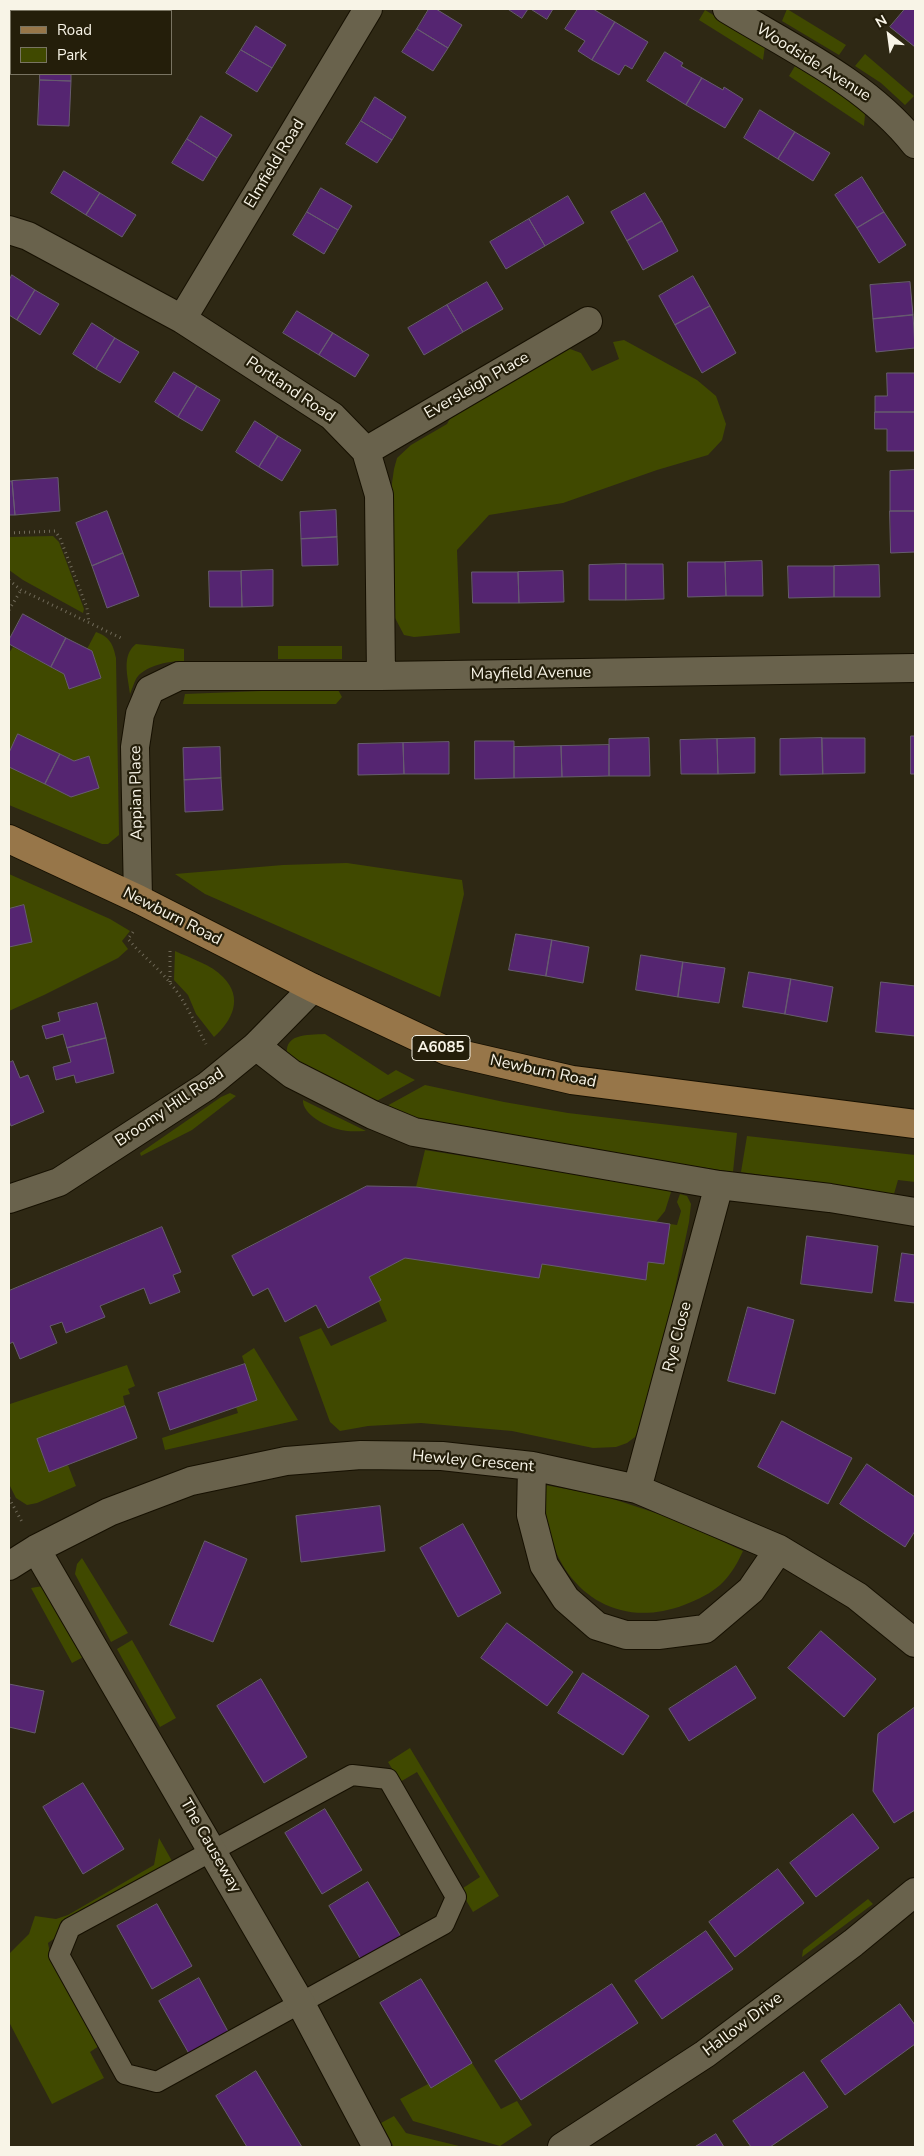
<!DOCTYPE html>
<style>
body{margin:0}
#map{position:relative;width:924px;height:2156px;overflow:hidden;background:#2e2814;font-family:"Nunito Sans",sans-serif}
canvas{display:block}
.frame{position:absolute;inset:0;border:10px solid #f8f4e7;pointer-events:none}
.legend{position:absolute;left:10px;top:10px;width:162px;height:65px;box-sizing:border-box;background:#241e0a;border:1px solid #797462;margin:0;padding:6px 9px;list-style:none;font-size:15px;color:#f8f4e7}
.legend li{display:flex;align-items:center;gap:10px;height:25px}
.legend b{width:25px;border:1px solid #797462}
.north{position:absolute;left:864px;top:10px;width:50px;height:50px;-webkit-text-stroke:4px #241e0a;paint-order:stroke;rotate:330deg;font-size:14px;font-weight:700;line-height:20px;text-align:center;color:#f8f4e7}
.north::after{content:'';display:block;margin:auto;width:18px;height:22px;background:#f8f4e7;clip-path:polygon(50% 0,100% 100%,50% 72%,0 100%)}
</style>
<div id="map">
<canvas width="924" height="2156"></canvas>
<div class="frame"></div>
<ul class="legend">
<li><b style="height:6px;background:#977649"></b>Road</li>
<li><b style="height:14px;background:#404900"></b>Park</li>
</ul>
<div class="north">N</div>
</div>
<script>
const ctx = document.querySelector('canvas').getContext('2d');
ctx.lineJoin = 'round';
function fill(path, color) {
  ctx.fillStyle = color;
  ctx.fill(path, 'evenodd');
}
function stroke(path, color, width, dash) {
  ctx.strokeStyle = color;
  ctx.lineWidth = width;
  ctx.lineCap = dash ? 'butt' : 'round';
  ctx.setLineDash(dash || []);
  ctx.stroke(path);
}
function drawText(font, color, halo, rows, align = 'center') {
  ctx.font = font + ' "Nunito Sans",sans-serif';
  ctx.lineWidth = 4.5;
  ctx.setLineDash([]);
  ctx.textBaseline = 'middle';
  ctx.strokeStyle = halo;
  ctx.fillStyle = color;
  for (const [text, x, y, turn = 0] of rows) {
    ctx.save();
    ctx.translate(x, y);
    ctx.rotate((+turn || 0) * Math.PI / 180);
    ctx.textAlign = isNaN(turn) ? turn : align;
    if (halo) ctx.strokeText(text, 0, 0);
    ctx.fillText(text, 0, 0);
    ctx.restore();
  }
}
fill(new Path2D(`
 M787,9L846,45L839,55L782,21Z
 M705,10L765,46L763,60L699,20Z
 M865,54L914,96L905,105L881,83L855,66Z
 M795,66L862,107L865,115L864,126L789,76Z
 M624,340L697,380L716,396L726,424L722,440L708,455L657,470L563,503L489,515L457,550L460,633L414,637L404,635L394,616L391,490L394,469L397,458L411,445L447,424L454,411L562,346L581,353L592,371L619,359L613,342Z
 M53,536L59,542L84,609L83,613L23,580L9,570V537Z
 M96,632C110,637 113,644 116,658L119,835L108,844H102L9,805V653L13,647L64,674L69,689L101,678L92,651L87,649Z
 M136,644L184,649V661C171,660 143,666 136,679C134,683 132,689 130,694C128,676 121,656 136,644Z
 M278,646H342V659H278Z
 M337,688L342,697L336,704H183L185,694Z
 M347,863L462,880L464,894L440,997L205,894L175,874L283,865Z
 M9,874L110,919L130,931L122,941L128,949L118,958L44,995L9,1011V947L31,942L24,905L9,909Z
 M175,951C190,958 212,965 223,977C244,998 232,1021 214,1037L196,1014L188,995L174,980Z
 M325,1034L388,1075L396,1070L415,1080L373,1103L288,1059C281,1033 307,1035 325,1034Z
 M425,1085L504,1102L568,1113L737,1133L733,1172L503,1137L413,1119L385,1107Z
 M230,1093L236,1096L192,1130L141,1156L140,1153L221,1097Z
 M303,1100L366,1131C358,1131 349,1132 341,1130C328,1127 302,1115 303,1100Z
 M747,1136L915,1155V1182L898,1180L894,1194L741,1172Z
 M425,1150L672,1189L665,1211L656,1222L416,1187Z
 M680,1194L687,1196L691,1204L689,1222L651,1403L635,1437L627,1443L616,1447L593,1448L512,1431L421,1423L368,1426L340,1431L330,1422L299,1337L321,1328L331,1346L387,1321L378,1301L381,1299L369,1277L405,1258L539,1278L542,1264L645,1279L648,1262L664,1263L670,1224L677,1225L681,1211L677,1202Z
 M254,1348L298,1420L165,1450L162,1438L238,1413L236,1407L257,1400L242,1356Z
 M127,1365L135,1386L128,1389L130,1394L123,1396L125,1406L37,1439L49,1472L68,1465L76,1486L37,1503L27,1505L16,1498L9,1484V1402L10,1404Z
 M545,1485L604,1496L674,1519L743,1551C729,1582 715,1593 684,1605C599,1637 539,1566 545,1485Z
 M82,1558L128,1633L111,1642L75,1574L77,1564Z
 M43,1586L89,1654L72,1663L31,1588Z
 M132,1640L176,1718L160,1727L117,1649Z
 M410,1748L499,1896L473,1912L460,1890L480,1877L417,1772L400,1782L388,1762Z
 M159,1838L172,1861L59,1925V1935L48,1943L50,1954L99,2046L90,2052L104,2078L52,2104L9,2022V1954L29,1934L35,1916L56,1919L68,1915L154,1865Z
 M868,1899L873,1904L802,1957L803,1950Z
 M472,2063L501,2109L517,2101L532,2125L500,2146L413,2121L400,2099L428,2084L432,2088Z
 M394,2116L406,2133L463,2147H394L381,2123Z`), '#404900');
const building = new Path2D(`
 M73,9H104V11H72Z
 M429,9H436L462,25L448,48L417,29Z
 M508,9H528L522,18Z
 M531,9H553L547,19Z
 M578,9H593L615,22L592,60L578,51L585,41L565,29Z
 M905,9H915V47L890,27Z
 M615,22L648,42L632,69L625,65L619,75L592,60Z
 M256,26L286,45L272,68L241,50Z
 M417,29L448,48L433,71L402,52Z
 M241,50L272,68L257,92L226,73Z
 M665,52L683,63L681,66L702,78L686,105L647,81Z
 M40,74H71V81L40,80Z
 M702,78L723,90L724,87L743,99L725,128L686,105Z
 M40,80L71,81L69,126L38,125Z
 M375,97L406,117L392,140L361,121Z
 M760,110L795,132L778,159L744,138Z
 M201,116L232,135L217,158L187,139Z
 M361,121L392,140L377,163L346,144Z
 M795,132L830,153L813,181L778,159Z
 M187,139L217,158L203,181L172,163Z
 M64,171L100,193L86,215L51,193Z
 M862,177L884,212L857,228L835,195Z
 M321,188L352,206L338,230L307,212Z
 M100,193L136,215L122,237L86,215Z
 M645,193L662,221L627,241L611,212Z
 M568,196L584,223L545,246L529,219Z
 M307,212L338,230L324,254L293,235Z
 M884,212L906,245L879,263L857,228Z
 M529,219L545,246L506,269L490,242Z
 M662,221L678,251L643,270L627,241Z
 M12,275L35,290L17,320L9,315V281Z
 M693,276L710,306L675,325L659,296Z
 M487,282L503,309L463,332L447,305Z
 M910,282L913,315L873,319L870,285Z
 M35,290L59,304L40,335L17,320Z
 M447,305L463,332L424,355L408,328Z
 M710,306L736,353L702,373L675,325Z
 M297,311L333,333L319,355L283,333Z
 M913,315L915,348L876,352L873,319Z
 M92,323L115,338L96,369L73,354Z
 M333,333L369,355L355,377L319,355Z
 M115,338L139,352L120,383L96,369Z
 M174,372L197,386L178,417L155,402Z
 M887,373H915V412H875V396H887Z
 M197,386L220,400L202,431L178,417Z
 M875,412H915V451H887V429H875Z
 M255,421L278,436L259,467L236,452Z
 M278,436L301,450L282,481L259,467Z
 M915,470V511H890V471Z
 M58,478L60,511L15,515L12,481Z
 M9,481H12L15,515H9Z
 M336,510L337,537L301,539L300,512Z
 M107,511L123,553L92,566L76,523Z
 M890,511H915V552L891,553Z
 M337,537L338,565L302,566L301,539Z
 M123,553L139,596L107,608L92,566Z
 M762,561L763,596H726L725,562Z
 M688,562H725L726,596L688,597Z
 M626,564H663L664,599L626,600Z
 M626,564V600H589V565Z
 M879,565L880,597H834V566Z
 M788,566H834V597L789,598Z
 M273,570V606L242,607L241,571Z
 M209,571H241L242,607H210Z
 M563,571L564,602L519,603L518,572Z
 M472,572H518L519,603H473Z
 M23,614L66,638L51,667L9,644V640Z
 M66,638L92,651L101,678L69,689L64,674L51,667Z
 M18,734L60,754L45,784L9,767V753Z
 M911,736H915V774H911Z
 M649,738L650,776H609V739Z
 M755,738V773L718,774L717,739Z
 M822,738H865V773L823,774Z
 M822,738L823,774L780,775V739Z
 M717,739L718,774H681L680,740Z
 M475,741H514V778L475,779Z
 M449,742V774H404L403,743Z
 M403,743L404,774L358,775V744Z
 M609,745V776L562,777L561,746Z
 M561,746L562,777L514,778V747Z
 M220,747L221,778L184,780L183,748Z
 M60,754L74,761L89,756L99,788L71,797L45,784Z
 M221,778L223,810L185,812L184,780Z
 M24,905L32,942L9,947V909Z
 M516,934L552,940L546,976L509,970Z
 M552,940L589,947L583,983L546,976Z
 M641,955L683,962L678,997L636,990Z
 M683,962L725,968L719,1003L678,997Z
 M749,972L791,979L785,1014L743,1007Z
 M791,979L833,987L827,1022L785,1014Z
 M881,982L915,986V1036L876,1032Z
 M97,1003L106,1038L67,1048L63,1034L46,1039L42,1026L60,1021L58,1013Z
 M106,1038L114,1073L76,1083L74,1075L56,1080L53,1067L71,1062L67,1048Z
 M13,1061L20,1078L28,1075L44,1112L11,1126L9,1121V1063Z
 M367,1186L416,1187L670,1224L664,1264L648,1262L646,1280L542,1264L539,1278L405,1258L369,1277L381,1300L328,1328L316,1305L285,1322L268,1288L253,1296L232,1256Z
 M162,1227L181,1272L173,1275L180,1292L150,1304L144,1288L100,1306L105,1317L66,1333L62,1322L50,1326L57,1343L20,1359L13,1342L9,1344V1291Z
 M807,1236L878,1246L872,1293L801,1284Z
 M902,1253L915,1255V1303L895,1301Z
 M748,1307L794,1320L775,1394L728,1381Z
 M245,1364L257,1400L170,1430L158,1393Z
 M125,1406L137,1438L49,1472L37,1439Z
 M782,1421L852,1458L828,1504L758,1467Z
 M867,1464L915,1497V1531L905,1547L840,1504Z
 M380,1506L385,1551L301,1562L296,1516Z
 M463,1524L501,1593L458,1617L420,1548Z
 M205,1541L247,1559L213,1642L170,1625Z
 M507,1623L573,1672L547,1706L481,1658Z
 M821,1631L876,1679L844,1717L788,1668Z
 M736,1666L756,1698L689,1741L669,1709Z
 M583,1673L649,1716L623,1755L558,1713Z
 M261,1679L307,1757L264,1783L217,1706Z
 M9,1684L44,1691L35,1733L9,1727Z
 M914,1708L915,1710V1810L894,1823L873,1791L878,1734Z
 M83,1783L124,1849L83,1874L43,1807Z
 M325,1809L362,1870L322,1894L285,1833Z
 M853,1814L879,1848L816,1897L790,1863Z
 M778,1869L804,1903L735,1957L709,1922Z
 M368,1882L403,1940L363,1963L329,1906Z
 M157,1904L192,1966L152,1989L117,1926Z
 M706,1931L733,1969L662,2019L635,1981Z
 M199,1978L231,2037L192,2059L159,2001Z
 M421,1979L472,2063L431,2088L380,2003Z
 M612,1984L638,2023L521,2100L495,2061Z
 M900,2004L915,2025V2044L845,2095L821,2061Z
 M256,2071L302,2147H247L216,2096Z
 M804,2072L828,2107L770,2147H751L733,2121Z
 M716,2134L724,2147H695Z`);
fill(building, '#552571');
stroke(building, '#675c6f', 1);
const lane = new Path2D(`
 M352,1775L388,1779L456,1897L444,1924L157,2082L125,2074L59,1955L70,1928Z`);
const street = new Path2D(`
 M727,9C791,48 868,84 915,144
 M9,230L28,236L182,319L332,416L366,451L379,495L381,676
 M182,319L368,9
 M366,451L588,321
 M138,899L135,747L140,714L150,690L179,676H381L915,668
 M256,1046L292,1074L373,1115L414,1132L719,1185L830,1198L915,1212
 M9,1199L59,1182L207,1086L256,1046L313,988
 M532,1466L531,1515L544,1565L566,1599L597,1626L626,1635H658L705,1629L751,1590L779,1549
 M637,1489L719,1185
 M36,1549L301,2004L377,2147
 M9,1566L36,1549L109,1512L191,1481L286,1461L361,1455L442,1456L532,1466L637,1489L779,1549L857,1596L915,1643
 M562,2147L705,2054L853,1943L915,1892`);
const primary = new Path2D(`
 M9,839L138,899L313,988L447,1051L572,1080L915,1124`);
stroke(lane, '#161001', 22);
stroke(street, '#161001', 30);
stroke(primary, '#161001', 30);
stroke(new Path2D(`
 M9,533L55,531L60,538L87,608L89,623
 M9,580L21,590L121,638
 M9,610L21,590
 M133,932L128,939C141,955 159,968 171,984C186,1002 195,1024 206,1044
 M170,951V982
 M9,1498L22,1522`), '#706a59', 3, [1, 4]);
stroke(lane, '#69624c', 20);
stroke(street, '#69624c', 28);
stroke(primary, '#977649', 28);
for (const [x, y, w] of [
 [441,1048,58]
]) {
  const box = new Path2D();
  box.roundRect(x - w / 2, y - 12.5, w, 25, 4);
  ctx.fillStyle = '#241e0a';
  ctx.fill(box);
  stroke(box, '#f8f4e7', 1);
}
drawText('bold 15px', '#f8f4e7', null, [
 ["A6085",441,1048]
]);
drawText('16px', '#f8f4e7', '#241e0a', [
 ["Woodside Avenue",813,63,32],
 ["Elmfield Road",275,164,-59],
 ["Eversleigh Place",477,386,-30],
 ["Portland Road",290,390,34],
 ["Mayfield Avenue",531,674,-1],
 ["Appian Place",137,793,-91],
 ["Newburn Road",172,917,27],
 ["Newburn Road",543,1072,12],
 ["Broomy Hill Road",170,1108,-34],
 ["Rye Close",678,1337,-75],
 ["Hewley Crescent",473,1462,5],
 ["The Causeway",210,1846,60],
 ["Hallow Drive",743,2025,-37]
]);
</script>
